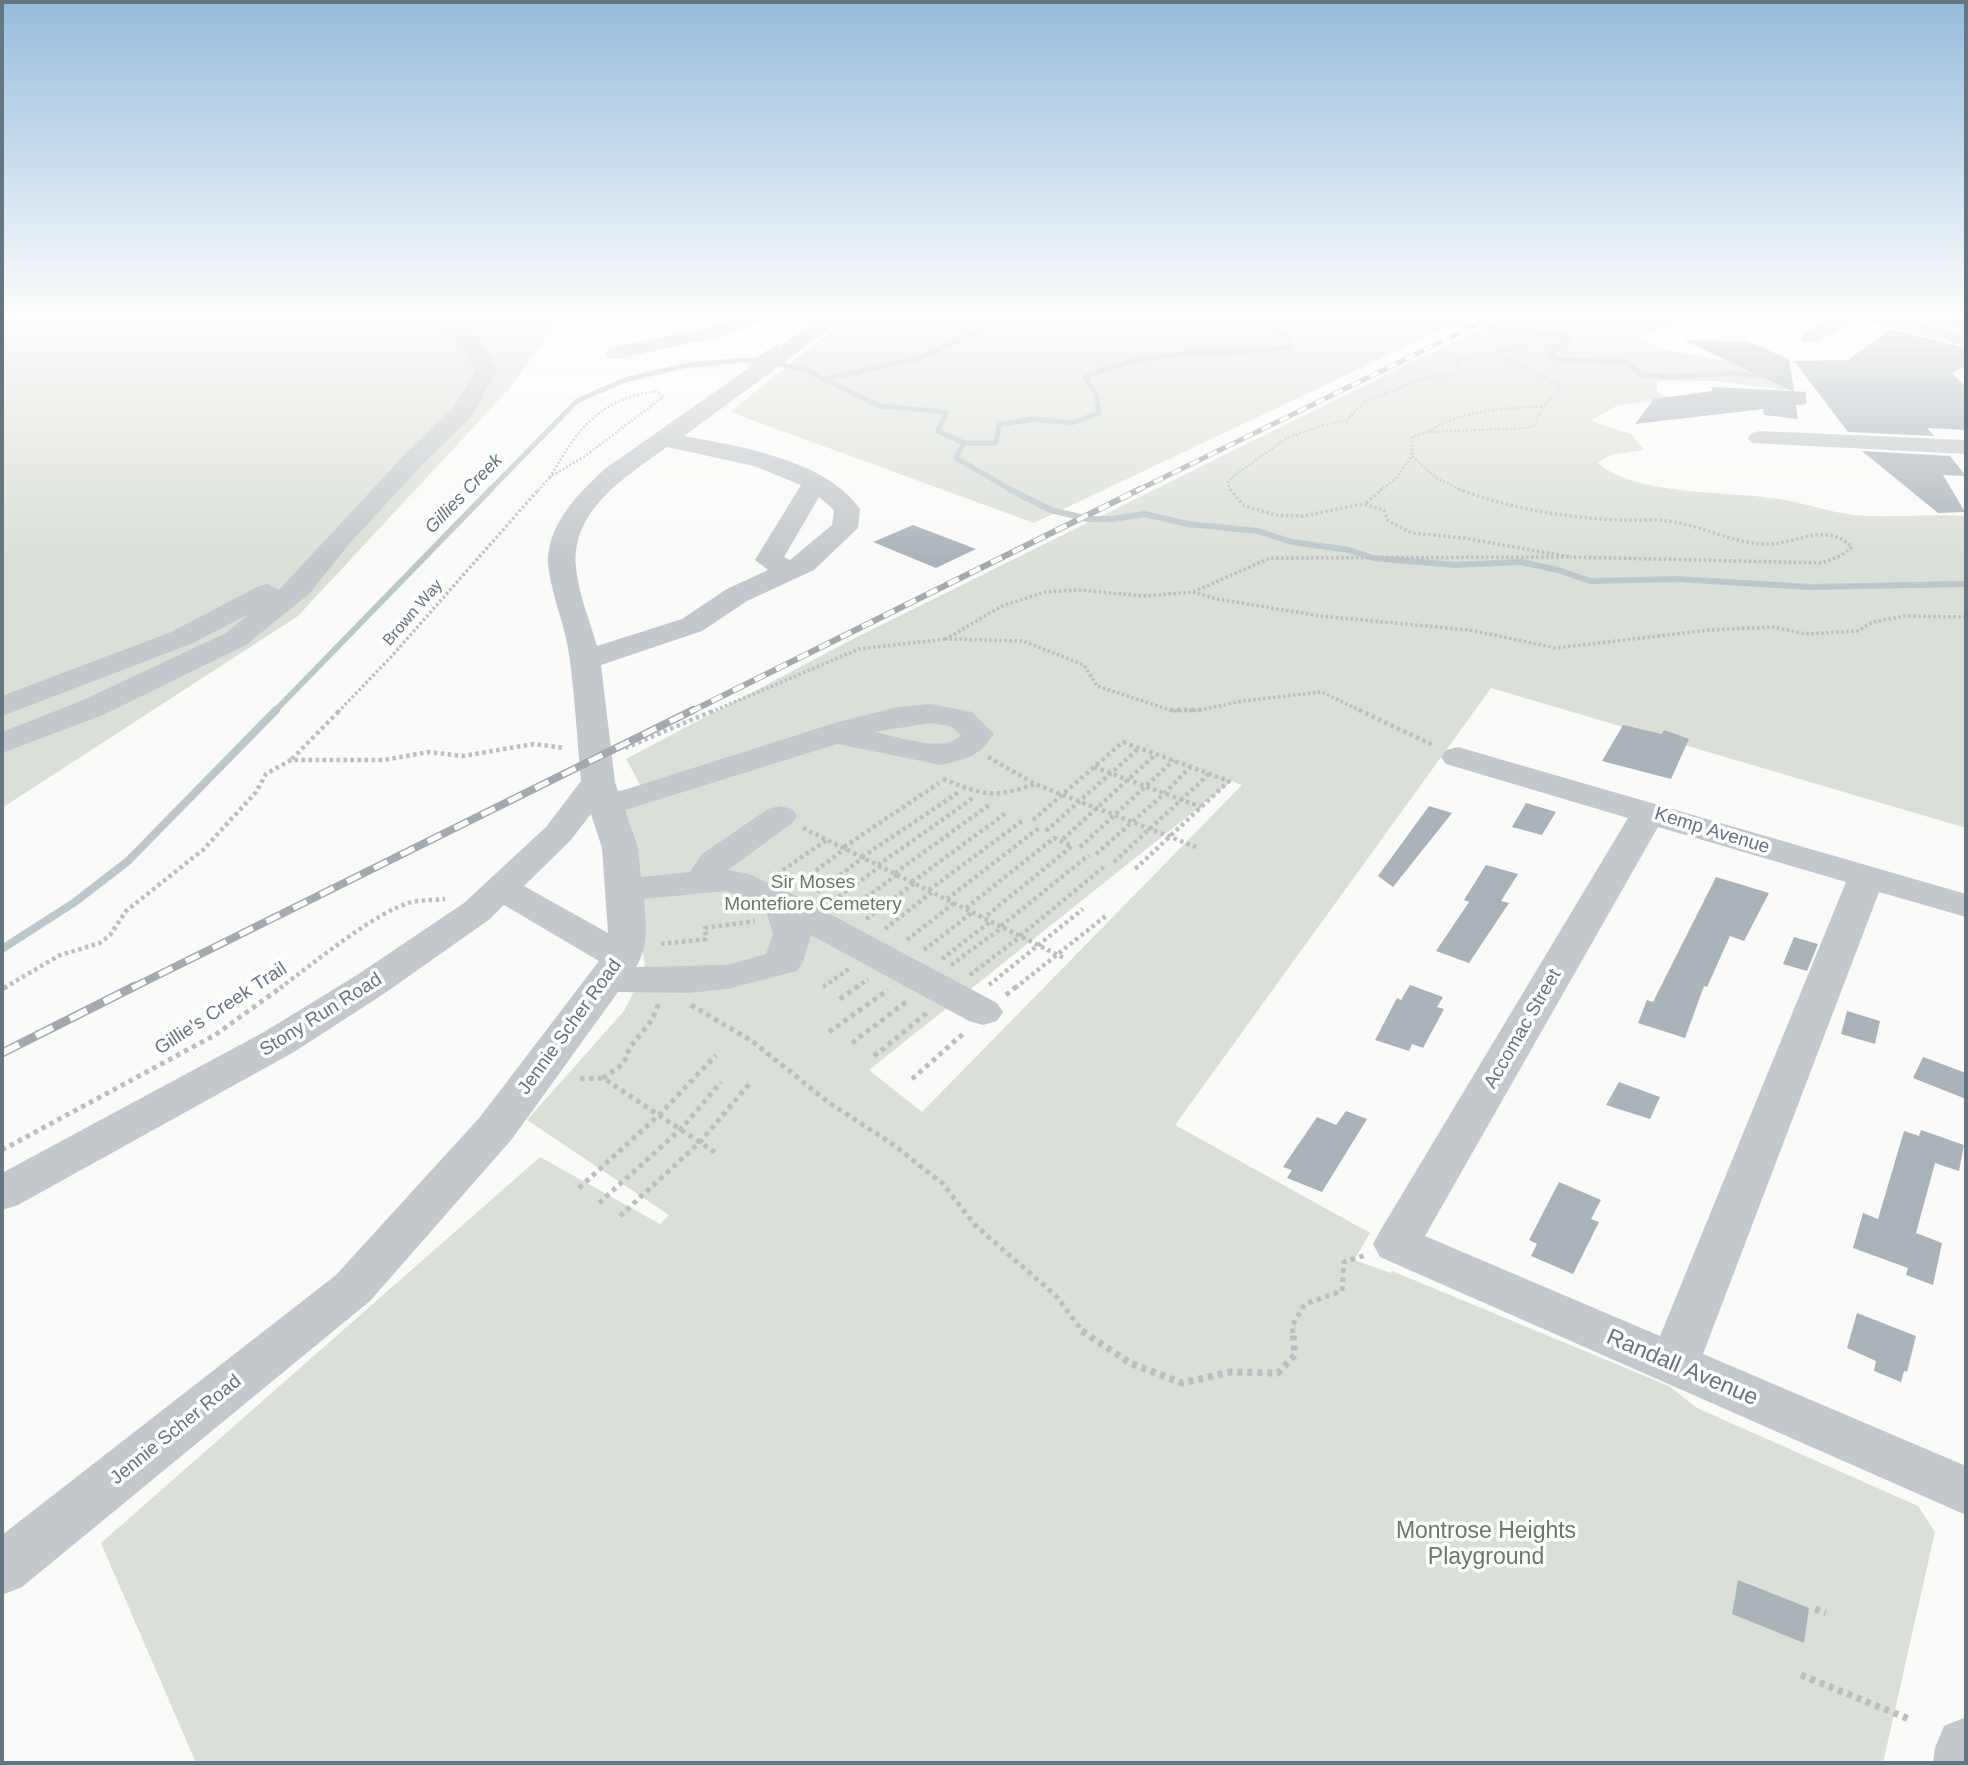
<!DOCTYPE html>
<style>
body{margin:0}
#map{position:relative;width:1968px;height:1765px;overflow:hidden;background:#fafaf8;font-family:Arial,sans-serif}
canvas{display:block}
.frame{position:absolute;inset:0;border:4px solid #657683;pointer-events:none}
</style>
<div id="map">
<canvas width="1968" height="1765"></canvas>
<div class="frame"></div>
</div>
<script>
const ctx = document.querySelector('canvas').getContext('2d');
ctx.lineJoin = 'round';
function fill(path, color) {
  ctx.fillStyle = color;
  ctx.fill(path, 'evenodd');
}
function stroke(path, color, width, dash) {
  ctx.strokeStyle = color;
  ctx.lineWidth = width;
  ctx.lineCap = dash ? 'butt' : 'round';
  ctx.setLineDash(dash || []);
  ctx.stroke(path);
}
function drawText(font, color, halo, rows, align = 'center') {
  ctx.font = font + ' Arial,sans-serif';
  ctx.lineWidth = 7;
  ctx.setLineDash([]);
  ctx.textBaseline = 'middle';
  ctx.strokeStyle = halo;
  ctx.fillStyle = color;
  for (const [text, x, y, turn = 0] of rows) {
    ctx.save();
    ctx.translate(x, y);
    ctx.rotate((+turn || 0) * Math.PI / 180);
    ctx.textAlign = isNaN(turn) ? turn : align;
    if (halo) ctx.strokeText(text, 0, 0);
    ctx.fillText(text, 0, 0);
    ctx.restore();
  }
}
fill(new Path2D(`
 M2,314H564L508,390L298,616L2,808Z
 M851,314H1475L1034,523L730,412Z
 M1509,314H1705L1640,337L1661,349L1781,371L1795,385L1785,390L1715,381H1657V391L1670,400L1618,405L1590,421L1631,434L1644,450L1610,455L1598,463C1635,496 1730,491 1780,499C1809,504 1840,516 1870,516C1902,517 1934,514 1966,516V828L1491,688L1175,1125L1370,1233L1354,1260L1391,1273L1392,1271L1669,1386L1697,1408L1918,1506L1935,1532L1883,1763H196L101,1543L540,1157L660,1224L669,1215L527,1120L624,1011L645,969L636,889L617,807L642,788L626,759L853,639ZM1232,781L1242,785L922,1112L869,1070Z`), '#dadfd7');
stroke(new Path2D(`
 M1299,314H1331
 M1350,314L1462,325
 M813,321L821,314
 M1485,327L1563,336L1569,341L1553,347L1556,351L1549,355L1560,360L1626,362L1642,375L1672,377L1732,373L1767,377
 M754,362L777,347
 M826,379L920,358L1013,314
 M964,443L956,458L1013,491
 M489,491L577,401L625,380L683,366L743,360L771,362L805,370L880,406L946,412L938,431L964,443H996L999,425L1032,419L1072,423L1099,413L1096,394L1085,377C1126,359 1170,354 1214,352C1240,352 1265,352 1291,346L1287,336L1266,325L1271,314`), '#bbc7cb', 5);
stroke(new Path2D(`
 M1009,489L1051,510L1088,519H1113L1144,514L1188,524L1258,531L1292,542L1349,550L1373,558L1455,565L1521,562L1558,570L1590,581L1676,579L1810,587L1966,584
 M274,712L491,489`), '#bbc7cb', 6);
stroke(new Path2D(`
 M2,949L75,902L128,861L276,710`), '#bbc7cb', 8);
fill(new Path2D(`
 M1910,314H1966V331L1907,316Z
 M1890,329L1966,348V366L1952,373L1966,387V430L1927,428L1934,436L1848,432L1794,361L1848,360Z
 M1683,340L1747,341L1789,359L1794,391L1806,392V404L1796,405L1798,419L1764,415L1763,409L1635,424L1654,399L1713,391L1711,387L1792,391Z
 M1862,451L1950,456L1966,476L1943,475L1965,512L1938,513Z
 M913,525L976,549L936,568L873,542Z
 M1623,725L1662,734L1664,730L1689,739L1671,779L1602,761Z
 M1526,803L1556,812L1542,835L1512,827Z
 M1429,806L1452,813L1393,887L1378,876Z
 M1486,865L1518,874L1501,901L1509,903L1469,963L1436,951L1469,902L1464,900Z
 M1716,877L1769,893L1744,941L1730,936L1707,987L1704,986L1685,1038L1638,1023L1647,1000L1653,1002Z
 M1794,937L1818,944L1807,971L1783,964Z
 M1410,985L1443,997L1437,1007L1444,1009L1423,1048L1412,1044L1409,1051L1375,1040L1397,998L1401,1000Z
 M1847,1011L1880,1021L1875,1044L1841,1034Z
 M1923,1057L1966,1073V1099L1913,1078Z
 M1619,1082L1660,1097L1650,1119L1606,1105Z
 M1346,1111L1367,1119L1322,1192L1287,1178L1292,1170L1283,1167L1317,1117L1336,1125Z
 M1921,1130L1964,1145L1959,1171L1935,1163L1916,1233L1942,1243L1933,1285L1906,1275L1908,1268L1853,1248L1863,1213L1878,1219L1904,1131L1919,1136Z
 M1559,1182L1601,1200L1591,1219L1599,1222L1573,1274L1531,1256L1537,1244L1529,1240Z
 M1857,1313L1916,1336L1907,1372L1904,1371L1901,1382L1874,1371L1876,1361L1847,1348Z
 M1738,1580L1809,1608L1804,1643L1732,1614Z`), '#aab3b9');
stroke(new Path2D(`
 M655,391L663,397L585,456L550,477C578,429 597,401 655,391Z
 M1428,432C1462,409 1504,409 1543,406
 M538,491L550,477
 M1230,491L1228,482L1234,476L1287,438L1320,426L1346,421L1365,401L1426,378L1459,373L1461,370L1456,363L1461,359L1526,347L1528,344L1512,332L1511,323L1541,314
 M1380,491L1396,478L1412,456
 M1463,491L1436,478L1412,456V437L1428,432L1526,428L1535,425L1543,406L1559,392L1557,384L1499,355`), '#bbbfc2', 2.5, [2, 2]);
stroke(new Path2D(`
 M1230,489L1243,505L1275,515L1303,516L1363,504L1384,510L1388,521L1412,533L1464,538L1570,557L1270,558L1193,592L1145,596L1078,590L1045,592L1002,606L946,639L1023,641L1084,665L1097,686L1173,711L1200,710L1242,701L1322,692L1363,712
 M1458,489C1508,508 1562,517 1615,520C1633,521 1651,519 1668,521C1702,525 1733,544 1767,544C1797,544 1826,521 1852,547L1840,556L1822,563L1570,557
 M1366,503L1382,489
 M1193,592L1217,599L1320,616L1469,630L1556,648L1710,630L1773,627L1806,634L1857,631L1873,622L1905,616L1966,617
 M338,712L391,657L539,489
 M711,712L859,649L946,639`), '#bbbfc2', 3.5, [2.5, 2.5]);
stroke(new Path2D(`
 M1170,710H1201
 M1359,710L1435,746
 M625,748L715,710
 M988,757L1035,784L1196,847
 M292,759L340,710
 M1094,767L1201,807
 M943,779C984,795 992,799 1035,784
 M1033,820L1123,742L1229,781L1133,871
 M803,828L1064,958
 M1046,831L1139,748
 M1063,839L1156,754
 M844,847L939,783
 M1080,847L1174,760
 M1096,854L1165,793L1190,767
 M862,857L959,792
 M1114,862L1210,773
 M878,865L973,798
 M895,873L989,805
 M777,874L828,839
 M912,882L1006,813
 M799,883L846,848
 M929,890L1022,821
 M817,892L864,857
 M947,899L1039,828
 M833,901L881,866
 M966,908L1054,838L1072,846L984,918
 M849,910L898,874
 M866,919L915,883
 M1001,926L1089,855
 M885,929L932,892
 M1020,936L1105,866
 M907,940L954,903
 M661,944L706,939L705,928L755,921
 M924,950L973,912
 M942,959L991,921
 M951,965L1003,927
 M970,975L1021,936
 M989,985L1083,909
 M823,987L849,969
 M4,988L60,955L100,943L110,935L126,911L204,849L256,792L266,774L291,760H384L428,752L463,756L534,744L565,748
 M280,988C313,964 376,911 412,902C423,900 434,900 445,899
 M856,988L868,979
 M1015,988L1107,915`), '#bbbfc2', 4.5, [3.5, 3.5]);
stroke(new Path2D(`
 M2,989L7,986
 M1006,995L1017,986
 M840,999L858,986
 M691,1005L752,1041L828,1102L891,1143L942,1183L976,1226L1056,1296L1084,1333
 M829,1032L888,990
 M852,1043L907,1001
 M874,1056L928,1012
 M603,1078L623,1064L630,1047L652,1020L659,1003
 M580,1079L603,1078L716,1153
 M912,1079L964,1033
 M2,1150L215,1035L283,986
 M579,1188L659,1115L716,1055
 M599,1203L681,1129L721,1082
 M620,1216L700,1142L750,1083
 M1293,1333L1292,1326L1305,1304L1342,1291L1344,1262L1366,1255`), '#bbbfc2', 5, [4.5, 4.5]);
stroke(new Path2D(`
 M1082,1331L1130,1363L1182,1383L1230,1372L1278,1373L1295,1355L1293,1331
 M1815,1609L1826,1613
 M1801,1675L1909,1719`), '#bbbfc2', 7, [5, 5]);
fill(new Path2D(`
 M418,314C465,314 477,332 497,370L472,416L423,464L349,544L310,593L246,645L103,715L2,753V732L81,701L226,633L249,614L191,644L2,716V696L171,632L257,587L267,584L279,590L405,454L454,407L475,370L461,343Z
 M746,314H775L772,318L723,336L617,359L609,358L606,353L609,348L710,327Z
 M826,314H850L684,436C739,446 826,460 860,509L858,528L814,570L747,601L702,631L601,665L615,782L618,791L624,790L838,722L898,707L931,704L972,712L994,734C977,758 969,758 941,765L837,744L625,810L638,848L641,877L690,872L702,854L768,809L780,806L792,809L797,816L792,823L728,870L749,874L796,896L997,1003L1003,1012L997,1021L983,1025L969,1021L811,935L803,962L797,971L727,989L688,993L618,992L512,1139L370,1301L22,1587L2,1595V1535L336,1275L480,1117L599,961L504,905L490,919L385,993L294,1052L18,1205L2,1210V1173L264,1032L357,975L464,903L546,827L581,781C577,739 575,696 569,654C565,626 553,599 549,571C542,529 578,493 606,468ZM667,447L754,466L801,485L755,560L768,570L727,589L682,619L597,646C590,621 578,593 576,567C571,509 627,476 667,447ZM819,497L834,510L832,525L790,560L784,557ZM931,723L950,726L961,735C946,754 896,736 874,732ZM591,814L602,848L608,933L524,886L570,841ZM726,891L766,910L773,934L766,954L727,965L636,967C649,947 646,922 644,899Z
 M1839,314H1890L1966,334V346L1860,319L1818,342H1804L1801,338L1804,334Z
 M1760,431L1966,440V454L1752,443L1748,438L1752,433Z
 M1458,747L1966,894V917L1879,892L1703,1354L1966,1466V1515L1380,1257L1373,1244L1380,1231L1628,818L1446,764L1441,757L1446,750ZM1658,827L1846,882L1660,1336L1425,1236Z
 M1966,1717V1763H1933L1935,1748L1944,1726Z`), '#c3c8cc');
const railFar3 = new Path2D(`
 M1136,491L1498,314`);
const railFar2 = new Path2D(`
 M690,712L1140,489`);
const railFar1 = new Path2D(`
 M132,988L693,710`);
const rail = new Path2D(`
 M2,1053L135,986`);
stroke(railFar3, '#a2aab0', 5);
stroke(railFar2, '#a2aab0', 6);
stroke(railFar1, '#a2aab0', 8);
stroke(rail, '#a2aab0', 9);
stroke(railFar3, '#fff', 3.5, [10]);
stroke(railFar2, '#fff', 4.5, [12]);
stroke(railFar1, '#fff', 5, [15]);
stroke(rail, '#fff', 6, [19]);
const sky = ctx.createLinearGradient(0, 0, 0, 561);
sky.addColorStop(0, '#96bcdc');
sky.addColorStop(0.56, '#fdfdfc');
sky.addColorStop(1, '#fdfdfc00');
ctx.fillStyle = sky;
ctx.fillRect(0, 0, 1968, 561);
drawText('16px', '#657683', '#fff', [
 ["Brown Way",413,613,-49]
]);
drawText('italic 18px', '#60757c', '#fff', [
 ["Gillies Creek",464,494,-46]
]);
drawText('19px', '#657683', '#fff', [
 ["Kemp Avenue",1712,831,17],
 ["Gillie's Creek Trail",221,1009,-33],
 ["Stony Run Road",321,1015,-32],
 ["Jennie Scher Road",570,1027,-54],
 ["Accomac Street",1523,1029,-60],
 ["Jennie Scher Road",176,1430,-39]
]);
drawText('19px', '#687a64', '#fff', [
 ["Sir Moses",813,883],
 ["Montefiore Cemetery",813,905]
]);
drawText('23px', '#657683', '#fff', [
 ["Randall Avenue",1682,1368,23]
]);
drawText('23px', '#687a64', '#fff', [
 ["Montrose Heights",1486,1532],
 ["Playground",1486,1558]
]);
</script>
